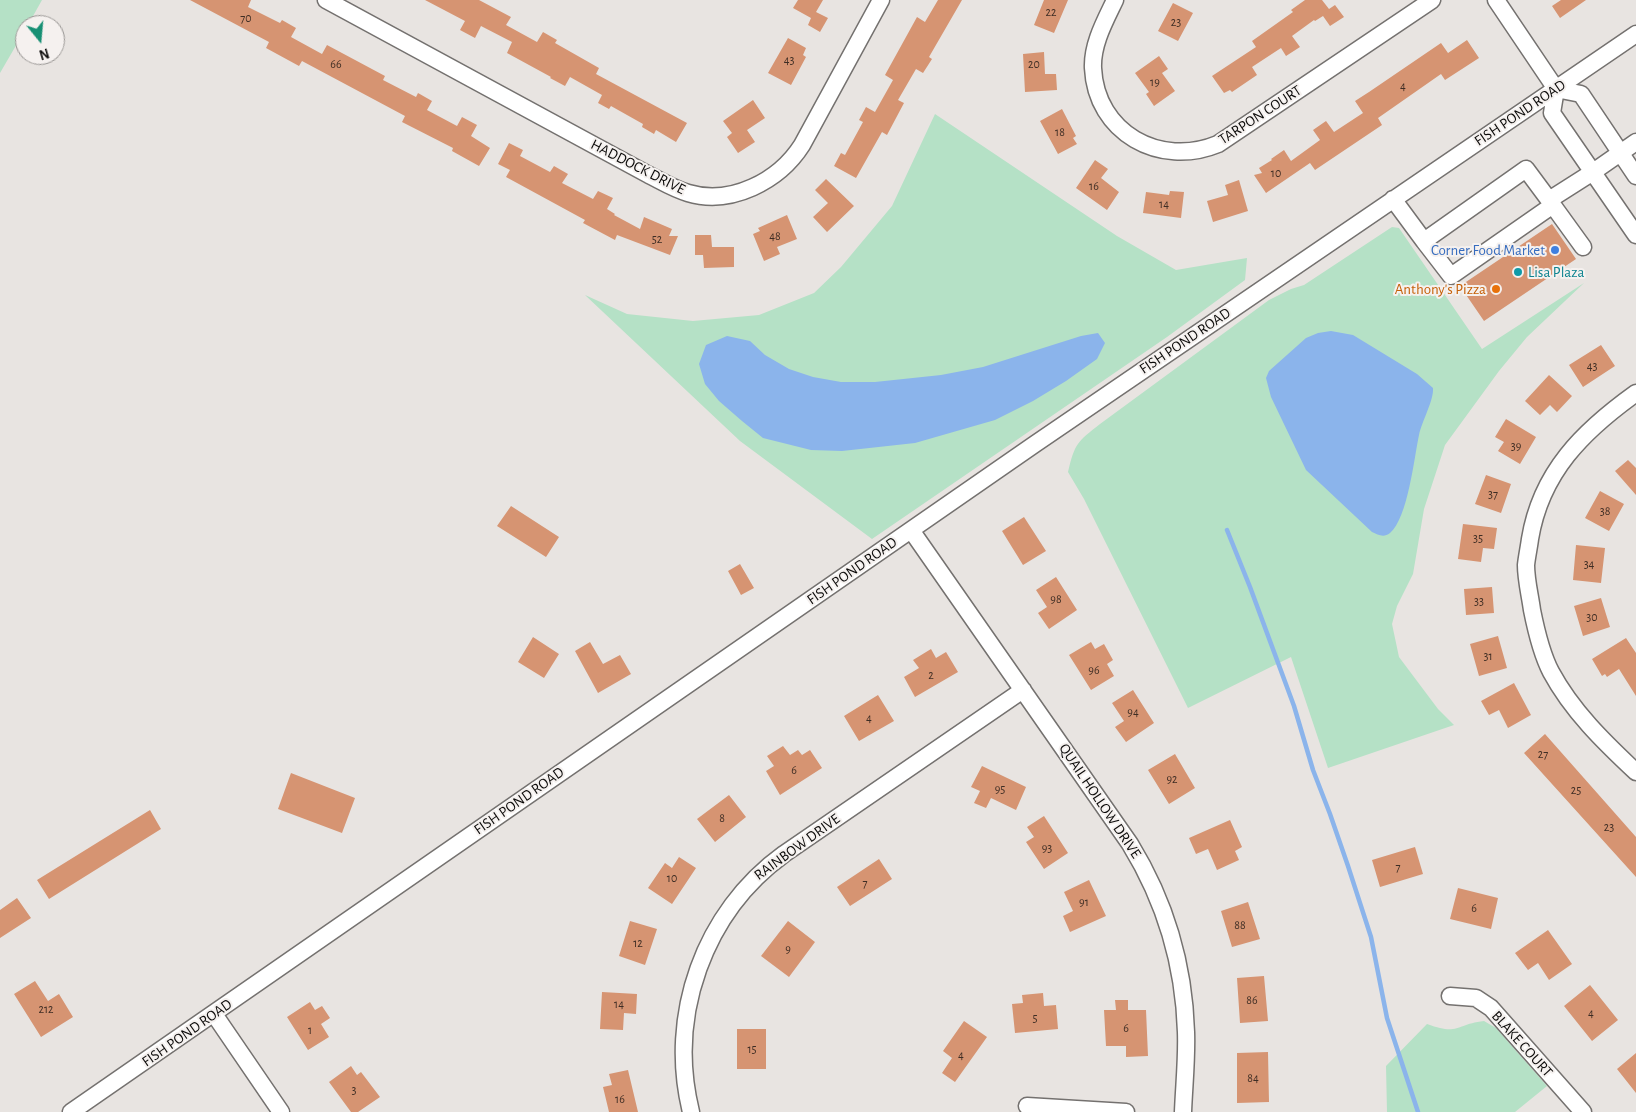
<!DOCTYPE html>
<style>
body{margin:0}
#map{position:relative;width:1636px;height:1112px;overflow:hidden;background:#e8e4e1;font-family:"Alegreya Sans",sans-serif}
canvas{display:block}
.north{position:absolute;left:15px;top:15px;width:50px;height:50px;box-sizing:border-box;background:#f5f1ef;border:1px solid #989593;border-radius:50%;rotate:163deg;font-size:14px;font-weight:700;line-height:20px;text-align:center;color:#0c0b0a}
.north::after{content:'';display:block;margin:auto;width:18px;height:22px;background:#179074;clip-path:polygon(50% 0,100% 100%,50% 72%,0 100%)}
</style>
<div id="map">
<canvas width="1636" height="1112"></canvas>
<div class="north">N</div>
</div>
<script>
const ctx = document.querySelector('canvas').getContext('2d');
ctx.lineJoin = 'round';
function fill(path, color) {
  ctx.fillStyle = color;
  ctx.fill(path, 'evenodd');
}
function stroke(path, color, width, dash) {
  ctx.strokeStyle = color;
  ctx.lineWidth = width;
  ctx.lineCap = dash ? 'butt' : 'round';
  ctx.setLineDash(dash || []);
  ctx.stroke(path);
}
function drawText(font, color, halo, rows, align = 'center') {
  ctx.font = font + ' "Alegreya Sans",sans-serif';
  ctx.lineWidth = 4;
  ctx.setLineDash([]);
  ctx.textBaseline = 'middle';
  ctx.strokeStyle = halo;
  ctx.fillStyle = color;
  for (const [text, x, y, turn = 0] of rows) {
    ctx.save();
    ctx.translate(x, y);
    ctx.rotate((+turn || 0) * Math.PI / 180);
    ctx.textAlign = isNaN(turn) ? turn : align;
    if (halo) ctx.strokeText(text, 0, 0);
    ctx.fillText(text, 0, 0);
    ctx.restore();
  }
}
fill(new Path2D(`
 M0,0H42L28,25H25V30L0,73Z
 M935,114L1117,236L1176,270L1247,258L1245,280L1167,337L872,539L740,441L585,295L627,314L693,321L759,315L814,293L841,267L892,206Z
 M1392,227L1399,228L1482,349L1584,283L1527,337L1499,371L1445,445L1424,509L1413,574L1397,606L1392,624L1399,657L1438,709L1454,725L1328,768L1291,657L1188,708L1084,499L1068,472C1075,443 1077,442 1100,424L1269,300L1291,289L1304,285Z
 M1484,1021L1496,1028L1547,1086L1515,1112H1387L1386,1066L1427,1024C1459,1036 1456,1024 1484,1021Z`), '#b5e1c6');
fill(new Path2D(`
 M1331,331L1353,335L1417,374L1433,388C1434,400 1422,421 1419,435C1414,458 1408,518 1390,533C1384,538 1378,535 1372,532L1306,470L1271,397L1266,378L1269,371L1306,338L1318,333Z
 M1098,333L1105,343L1097,359L1066,381L1033,401L995,420L915,443L842,451L811,450L763,438L742,421L719,401L705,384L699,364L706,345L727,336L750,341L765,355L789,369L813,377L841,382H875L941,375L983,367L1081,336Z`), '#8bb4eb');
stroke(new Path2D(`
 M1227,530L1250,587L1294,706L1313,770L1330,814L1348,866L1371,937L1387,1018L1418,1112`), '#8bb4eb', 4.5);
fill(new Path2D(`
 M190,0H251L248,7L280,23L282,20L296,28L291,37L322,54L327,45L385,76L383,80L416,97L418,93L432,101L427,110L457,126L462,117L477,125L471,136L490,148L479,166L452,151L453,148L402,122L405,116L302,61L299,66L266,48L269,42Z
 M425,0H479L511,17L506,25L537,42L543,32L557,40L555,43L599,68L596,74L687,123L676,142L656,130L654,134L642,127L643,124L611,106L609,109L598,103L602,95L570,77L565,86L550,78L551,77L507,53L512,42L481,26L475,38L460,30L465,21Z
 M798,0H823L816,12L828,18L820,32L808,25L811,18L793,8Z
 M938,0H962L929,57L932,59L923,73L916,69L898,100L904,103L887,135L882,132L856,178L834,166L841,153L845,155L863,122L859,120L866,107L875,112L893,80L885,75L917,17L925,22Z
 M1044,0H1068L1054,33L1034,25Z
 M1305,0H1322L1329,9L1335,5L1344,17L1330,26L1323,16L1315,21L1314,20L1292,36L1300,47L1286,56L1281,48L1252,67L1257,75L1232,92L1230,90L1224,93L1212,76L1256,47L1252,41L1293,12L1291,10Z
 M1561,0H1586L1560,18L1552,6Z
 M1173,3L1193,13L1178,41L1158,31Z
 M788,38L806,48L803,55L806,57L791,85L768,73Z
 M1467,40L1479,58L1445,80L1441,74L1378,118L1382,125L1315,170L1310,163L1266,193L1254,175L1262,173L1259,168L1272,160L1271,159L1284,150L1291,161L1320,140L1313,130L1326,121L1334,132L1363,113L1355,101L1369,92L1441,43L1448,53Z
 M1044,52L1045,74H1056L1057,90L1025,92L1023,54Z
 M1159,56L1168,69L1162,73L1175,91L1154,106L1146,94L1149,92L1135,73Z
 M753,100L765,118L747,130L755,142L738,153L727,137L732,133L723,121Z
 M1062,109L1076,136L1073,138L1077,144L1058,154L1040,121Z
 M509,143L523,150L520,156L550,172L554,166L568,174L562,183L593,199L598,191L613,198L607,209L615,214L614,215L640,229L644,217L672,229L669,236H678L670,255L617,235L615,240L583,223L585,220L506,177L510,170L498,164Z
 M1095,160L1108,169L1101,178L1119,192L1107,210L1076,188Z
 M826,179L854,206L827,232L813,217L828,203L815,190Z
 M1239,180L1248,211L1213,222L1207,201L1228,195L1225,185Z
 M1170,191L1184,192L1181,218L1143,213L1146,192L1169,195Z
 M787,215L797,239L777,247L780,254L764,261L753,234L760,231L758,228Z
 M1552,224L1576,259L1484,321L1460,286Z
 M695,235H711L712,247H734V267L704,268L703,255H695Z
 M1601,345L1615,366L1583,387L1569,365Z
 M1549,375L1572,396L1557,412L1550,405L1540,415L1525,401Z
 M1506,419L1536,437L1520,464L1498,451L1504,442L1495,437Z
 M1628,460L1636,468V495L1615,471Z
 M1486,475L1511,484L1501,513L1475,504Z
 M1600,491L1624,504L1609,531L1585,518Z
 M511,506L559,537L546,557L497,526Z
 M1024,517L1046,551L1023,565L1002,531Z
 M1463,524L1497,528L1494,549L1483,548L1481,562L1458,559Z
 M1576,545L1605,548L1601,583L1573,580Z
 M740,564L754,588L741,595L728,571Z
 M1056,577L1077,610L1049,629L1038,613L1047,607L1036,590Z
 M1492,587L1494,613L1466,615L1464,589Z
 M1601,598L1610,627L1583,636L1574,606Z
 M1498,636L1507,668L1479,676L1470,644Z
 M533,637L559,654L544,678L518,662Z
 M1626,638L1636,653V696L1619,669L1607,677L1605,674L1602,676L1592,659Z
 M590,642L603,664L620,655L631,674L598,693L575,651Z
 M1091,642L1095,649L1104,644L1113,660L1107,664L1114,676L1091,690L1069,655Z
 M931,649L936,658L946,652L958,672L915,697L904,677L919,668L913,660Z
 M1514,683L1531,715L1508,728L1499,710L1489,715L1481,701Z
 M1133,690L1154,723L1126,742L1115,727L1124,721L1112,703Z
 M878,695L894,721L859,741L844,716Z
 M1545,734L1636,837V877L1524,753Z
 M783,746L790,755L798,750L802,755L810,750L822,768L780,795L766,771L774,766L767,756Z
 M1175,754L1195,788L1169,804L1148,770Z
 M982,766L1026,787L1016,810L991,798L986,808L974,803L980,791L971,787Z
 M291,773L355,798L342,833L278,809Z
 M729,795L746,817L715,842L697,819Z
 M150,810L161,829L49,899L37,880Z
 M1044,816L1068,853L1044,869L1026,842L1034,837L1027,827Z
 M1230,820L1242,847L1235,851L1239,860L1217,870L1208,849L1196,854L1189,838Z
 M1415,847L1423,874L1380,887L1372,860Z
 M679,857L696,868L672,904L648,888L665,863L672,868Z
 M879,859L892,879L850,906L837,887Z
 M1089,880L1106,916L1070,932L1063,916L1073,911L1064,892Z
 M1458,888L1498,898L1491,929L1450,919Z
 M17,898L31,918L0,938V910Z
 M1248,902L1260,939L1232,947L1221,911Z
 M630,921L657,929L645,965L619,956Z
 M788,921L815,942L789,977L761,956Z
 M1548,930L1572,964L1549,980L1538,963L1528,970L1515,953Z
 M1264,976L1268,1021L1240,1023L1237,978Z
 M35,981L48,1001L59,994L73,1017L41,1037L14,994Z
 M1590,985L1618,1020L1592,1041L1564,1006Z
 M602,992L637,994L636,1014L624,1013L623,1030L600,1029Z
 M1043,993L1044,1006L1056,1005L1058,1029L1015,1033L1012,1004L1023,1003L1022,995Z
 M1115,1000H1128V1010H1146L1148,1056L1126,1057V1046H1106L1104,1010H1116Z
 M310,1002L315,1010L322,1006L330,1018L321,1024L329,1037L308,1050L287,1017Z
 M964,1021L987,1037L955,1082L942,1073L952,1058L943,1051Z
 M737,1029H766V1069H737Z
 M1268,1052L1269,1102L1237,1103V1053Z
 M1636,1053V1093L1617,1069Z
 M351,1066L357,1075L361,1072L380,1097L358,1112H351L329,1082Z
 M628,1070L638,1112H609L603,1087L612,1085L609,1074Z`), '#d69472');
const minor = new Path2D(`
 M326,0L649,175C661,181 674,189 688,193C731,206 779,181 802,145L881,0
 M1115,0C1105,21 1092,44 1093,68C1096,133 1160,168 1218,144L1432,0
 M1496,0L1556,89
 M1556,89L1552,113L1636,235
 M1556,89L1581,94L1636,176
 M1393,199L1424,241
 M1549,200L1526,169L1424,241L1451,276L1553,205
 M1583,247L1549,200L1593,172L1636,142
 M1636,393C1583,431 1541,472 1530,539C1529,547 1527,556 1526,565C1526,580 1530,595 1532,610C1536,630 1541,653 1551,672C1572,711 1604,742 1636,772
 M911,530L1130,844C1165,901 1184,965 1186,1032C1187,1058 1184,1086 1183,1112
 M1450,996L1476,998L1491,1008L1583,1112
 M214,1014L281,1112
 M1027,1106L1126,1112
 M71,1112L1035,444L1636,34
 M691,1112C667,1015 704,912 784,854L1023,690`);
stroke(minor, '#74716f', 19);
stroke(minor, '#fff', 16);
for (const [x, y, r, color] of [
 [1555,250,5,"#3f7fe0"],
 [1518,272,5,"#0f9aa8"],
 [1496,289,5,"#e8710a"]
]) {
  const dot = new Path2D();
  dot.arc(x, y, r, 0, 2 * Math.PI);
  ctx.fillStyle = color;
  ctx.fill(dot);
  stroke(dot, '#f5f1ef', 2);
}
drawText('12px', '#3e2d24', null, [
 ["22",1051,12],
 ["70",246,18],
 ["23",1176,22],
 ["43",789,60],
 ["66",336,64],
 ["20",1034,64],
 ["19",1155,82],
 ["4",1403,86],
 ["18",1060,132],
 ["10",1276,173],
 ["16",1094,186],
 ["14",1164,204],
 ["48",775,236],
 ["52",657,239],
 ["43",1592,366],
 ["39",1516,446],
 ["37",1493,494],
 ["38",1605,511],
 ["35",1478,538],
 ["34",1589,564],
 ["98",1056,599],
 ["33",1479,601],
 ["30",1592,617],
 ["31",1488,656],
 ["96",1094,670],
 ["2",931,675],
 ["94",1133,712],
 ["4",869,718],
 ["27",1543,754],
 ["6",794,770],
 ["92",1172,779],
 ["95",1000,789],
 ["25",1576,790],
 ["8",722,818],
 ["23",1609,827],
 ["93",1047,848],
 ["7",1398,867],
 ["10",672,878],
 ["7",865,883],
 ["91",1084,902],
 ["6",1474,908],
 ["88",1240,925],
 ["12",638,943],
 ["9",788,949],
 ["86",1252,1000],
 ["14",619,1004],
 ["212",46,1009],
 ["4",1591,1013],
 ["5",1035,1018],
 ["6",1126,1028],
 ["1",310,1030],
 ["15",752,1049],
 ["4",961,1055],
 ["84",1253,1078],
 ["3",354,1090],
 ["16",620,1099]
]);
drawText('15px', '#0c0b0a', '#f5f1ef', [
 ["FISH POND ROAD",1520,113,-34],
 ["TARPON COURT",1260,115,-33],
 ["HADDOCK DRIVE",638,167,27],
 ["FISH POND ROAD",1185,341,-34],
 ["FISH POND ROAD",852,571,-35],
 ["FISH POND ROAD",519,801,-35],
 ["QUAIL HOLLOW DRIVE",1100,801,56],
 ["RAINBOW DRIVE",797,847,-36],
 ["FISH POND ROAD",187,1033,-35],
 ["BLAKE COURT",1522,1044,48]
]);
drawText('15px', '#366cbe', '#f5f1ef', [
 ["Corner Food Market",1545,250]
], 'right');
drawText('15px', '#0d838f', '#f5f1ef', [
 ["Lisa Plaza",1528,272]
], 'left');
drawText('15px', '#c56008', '#f5f1ef', [
 ["Anthony's Pizza",1486,289]
], 'right');
</script>
